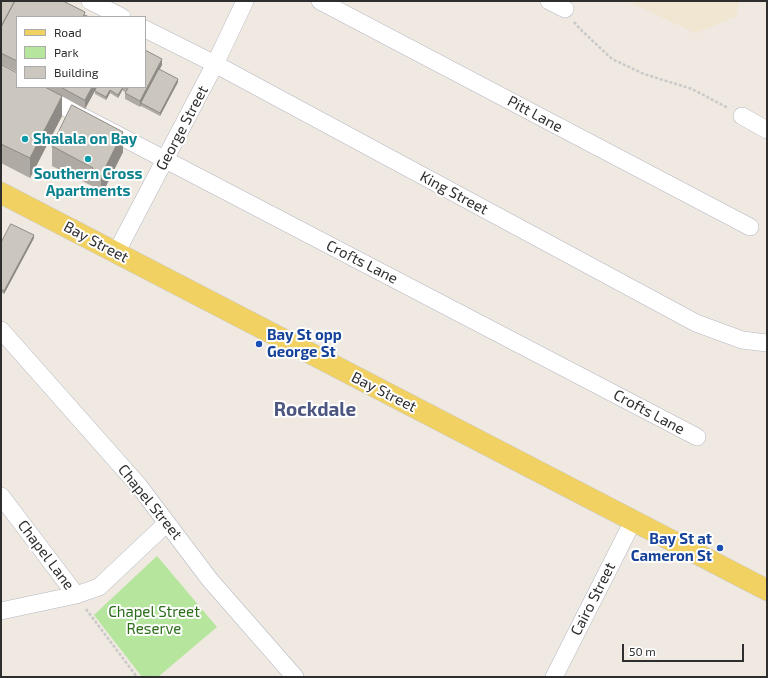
<!DOCTYPE html>
<style>
body{margin:0}
#map{position:relative;width:768px;height:678px;overflow:hidden;background:#efe9e1;font-family:"Exo 2",sans-serif}
canvas{display:block}
.frame{position:absolute;inset:0;border:2px solid #2e2e2e;pointer-events:none}
.legend{position:absolute;left:16px;top:16px;width:130px;height:72px;box-sizing:border-box;background:#fff;border:1px solid #ababab;margin:0;padding:5px 7px;list-style:none;font-size:12px;color:#2e2e2e}
.legend li{display:flex;align-items:center;gap:8px;height:20px}
.legend b{width:20px;border:1px solid #ababab}
.scale{position:absolute;left:622px;top:644px;width:122px;height:18px;box-sizing:border-box;border:2px solid #2e2e2e;border-top:0;padding-left:5px;font-size:12px;line-height:14px;white-space:nowrap;color:#2e2e2e;-webkit-text-stroke:3px #fff;paint-order:stroke}
</style>
<div id="map">
<canvas width="768" height="678"></canvas>
<div class="frame"></div>
<ul class="legend">
<li><b style="height:5px;background:#f2d163"></b>Road</li>
<li><b style="height:11px;background:#b6e59e"></b>Park</li>
<li><b style="height:11px;background:#cbc7bf"></b>Building</li>
</ul>
<div class="scale">50 m</div>
</div>
<script>
const ctx = document.querySelector('canvas').getContext('2d');
ctx.lineJoin = 'round';
function fill(path, color) {
  ctx.fillStyle = color;
  ctx.fill(path, 'evenodd');
}
function stroke(path, color, width, dash) {
  ctx.strokeStyle = color;
  ctx.lineWidth = width;
  ctx.lineCap = dash ? 'butt' : 'round';
  ctx.setLineDash(dash || []);
  ctx.stroke(path);
}
function drawText(font, color, halo, rows, align = 'center') {
  ctx.font = font + ' "Exo 2",sans-serif';
  ctx.lineWidth = 4;
  ctx.setLineDash([]);
  ctx.textBaseline = 'middle';
  ctx.strokeStyle = halo;
  ctx.fillStyle = color;
  for (const [text, x, y, turn = 0] of rows) {
    ctx.save();
    ctx.translate(x, y);
    ctx.rotate((+turn || 0) * Math.PI / 180);
    ctx.textAlign = isNaN(turn) ? turn : align;
    if (halo) ctx.strokeText(text, 0, 0);
    ctx.fillText(text, 0, 0);
    ctx.restore();
  }
}
fill(new Path2D(`
 M627,1H739L736,17L695,33Z`), '#f0e6d1');
fill(new Path2D(`
 M157,556L217,627L158,677H142L94,615Z`), '#b6e59e');
const minor = new Path2D(`
 M90,1L122,17
 M320,1L750,227
 M549,1L565,9
 M145,29L215,64L696,323L742,340L767,343
 M26,87L697,437
 M742,116L767,130
 M116,253L215,64L245,1
 M1,330L139,486L210,580L295,677
 M1,496L76,595
 M1,611L76,595L99,587L167,523
 M554,677L633,521`);
const major = new Path2D(`
 M1,193L767,590`);
stroke(minor, '#b4b7c1', 18);
stroke(major, '#c9c9c9', 22);
stroke(new Path2D(`
 M574,22L580,29L612,59L644,74L692,89L728,108
 M86,609L137,677`), '#c9c9c9', 2.5, [3, 2]);
stroke(minor, '#fff', 17);
stroke(major, '#f2d163', 21);
fill(new Path2D(`
 M1,1L17,17V72L1,64Z
 M162,65L159,69L178,82L160,116L141,106V104L140,107L125,99V93L126,92L123,91V89L118,98L110,93L106,100L95,94V91L97,87H145Z
 M1,67L45,87H97L85,109L62,96V116L30,178L1,163Z
 M52,146L123,152L101,196L92,191V186L52,166Z
 M34,238L4,294L1,292V243Z`), '#afaba4');
fill(new Path2D(`
 M162,59V65L140,107V101Z
 M178,79V82L160,116V113Z
 M92,87H97L85,109V100Z
 M123,87V89L118,98V95Z
 M110,90V93L106,100V97Z
 M62,96V116L30,178V158Z
 M123,132V152L101,196V176Z
 M34,235V238L4,294V291Z`), '#8e8b86');
const building = new Path2D(`
 M1,1H15L1,27Z
 M15,1H63L85,12L83,17H17V61L1,53V27Z
 M85,15L89,17H84Z
 M145,50L162,59L140,101L125,93L128,88L127,87H145Z
 M2,65L17,73V87H45L62,96L30,158L1,144V67Z
 M159,69L178,79L160,113L141,103Z
 M61,87H92L85,100Z
 M97,87H123L118,95L110,90L106,97L95,91Z
 M72,105L123,132L101,176L92,171L93,168L52,146Z
 M11,224L34,235L4,291L1,289V243Z`);
fill(building, '#cbc7bf');
stroke(building, '#8e8b86', 1);
for (const [x, y, r, color] of [
 [25,139,4,"#0f9aa8"],
 [88,159,4,"#0f9aa8"],
 [259,344,4,"#1a4fb4"],
 [720,548,4,"#1a4fb4"]
]) {
  const dot = new Path2D();
  dot.arc(x, y, r, 0, 2 * Math.PI);
  ctx.fillStyle = color;
  ctx.fill(dot);
  stroke(dot, '#fff', 1.5);
}
drawText('15px', '#2e2e2e', '#fff', [
 ["Pitt Lane",535,114,28],
 ["George Street",182,128,-62],
 ["King Street",454,193,28],
 ["Bay Street",96,242,28],
 ["Crofts Lane",362,262,27],
 ["Bay Street",384,392,27],
 ["Crofts Lane",649,412,28],
 ["Chapel Street",150,502,51],
 ["Chapel Lane",46,555,53],
 ["Cairo Street",593,599,-63]
]);
drawText('bold 15px', '#0d838f', '#fff', [
 ["Shalala on Bay",33,139],
 ["Southern Cross",88,174,"center"],
 ["Apartments",88,191,"center"]
], 'left');
drawText('bold 15px', '#164399', '#fff', [
 ["Bay St opp",267,335],
 ["George St",267,352],
 ["Bay St at",712,539,"right"],
 ["Cameron St",712,556,"right"]
], 'left');
drawText('15px', '#2c6e1b', '#fff', [
 ["Chapel Street",154,612],
 ["Reserve",154,629]
]);
drawText('bold 19px', '#4d5680', '#fff', [
 ["Rockdale",315,410]
]);
</script>
